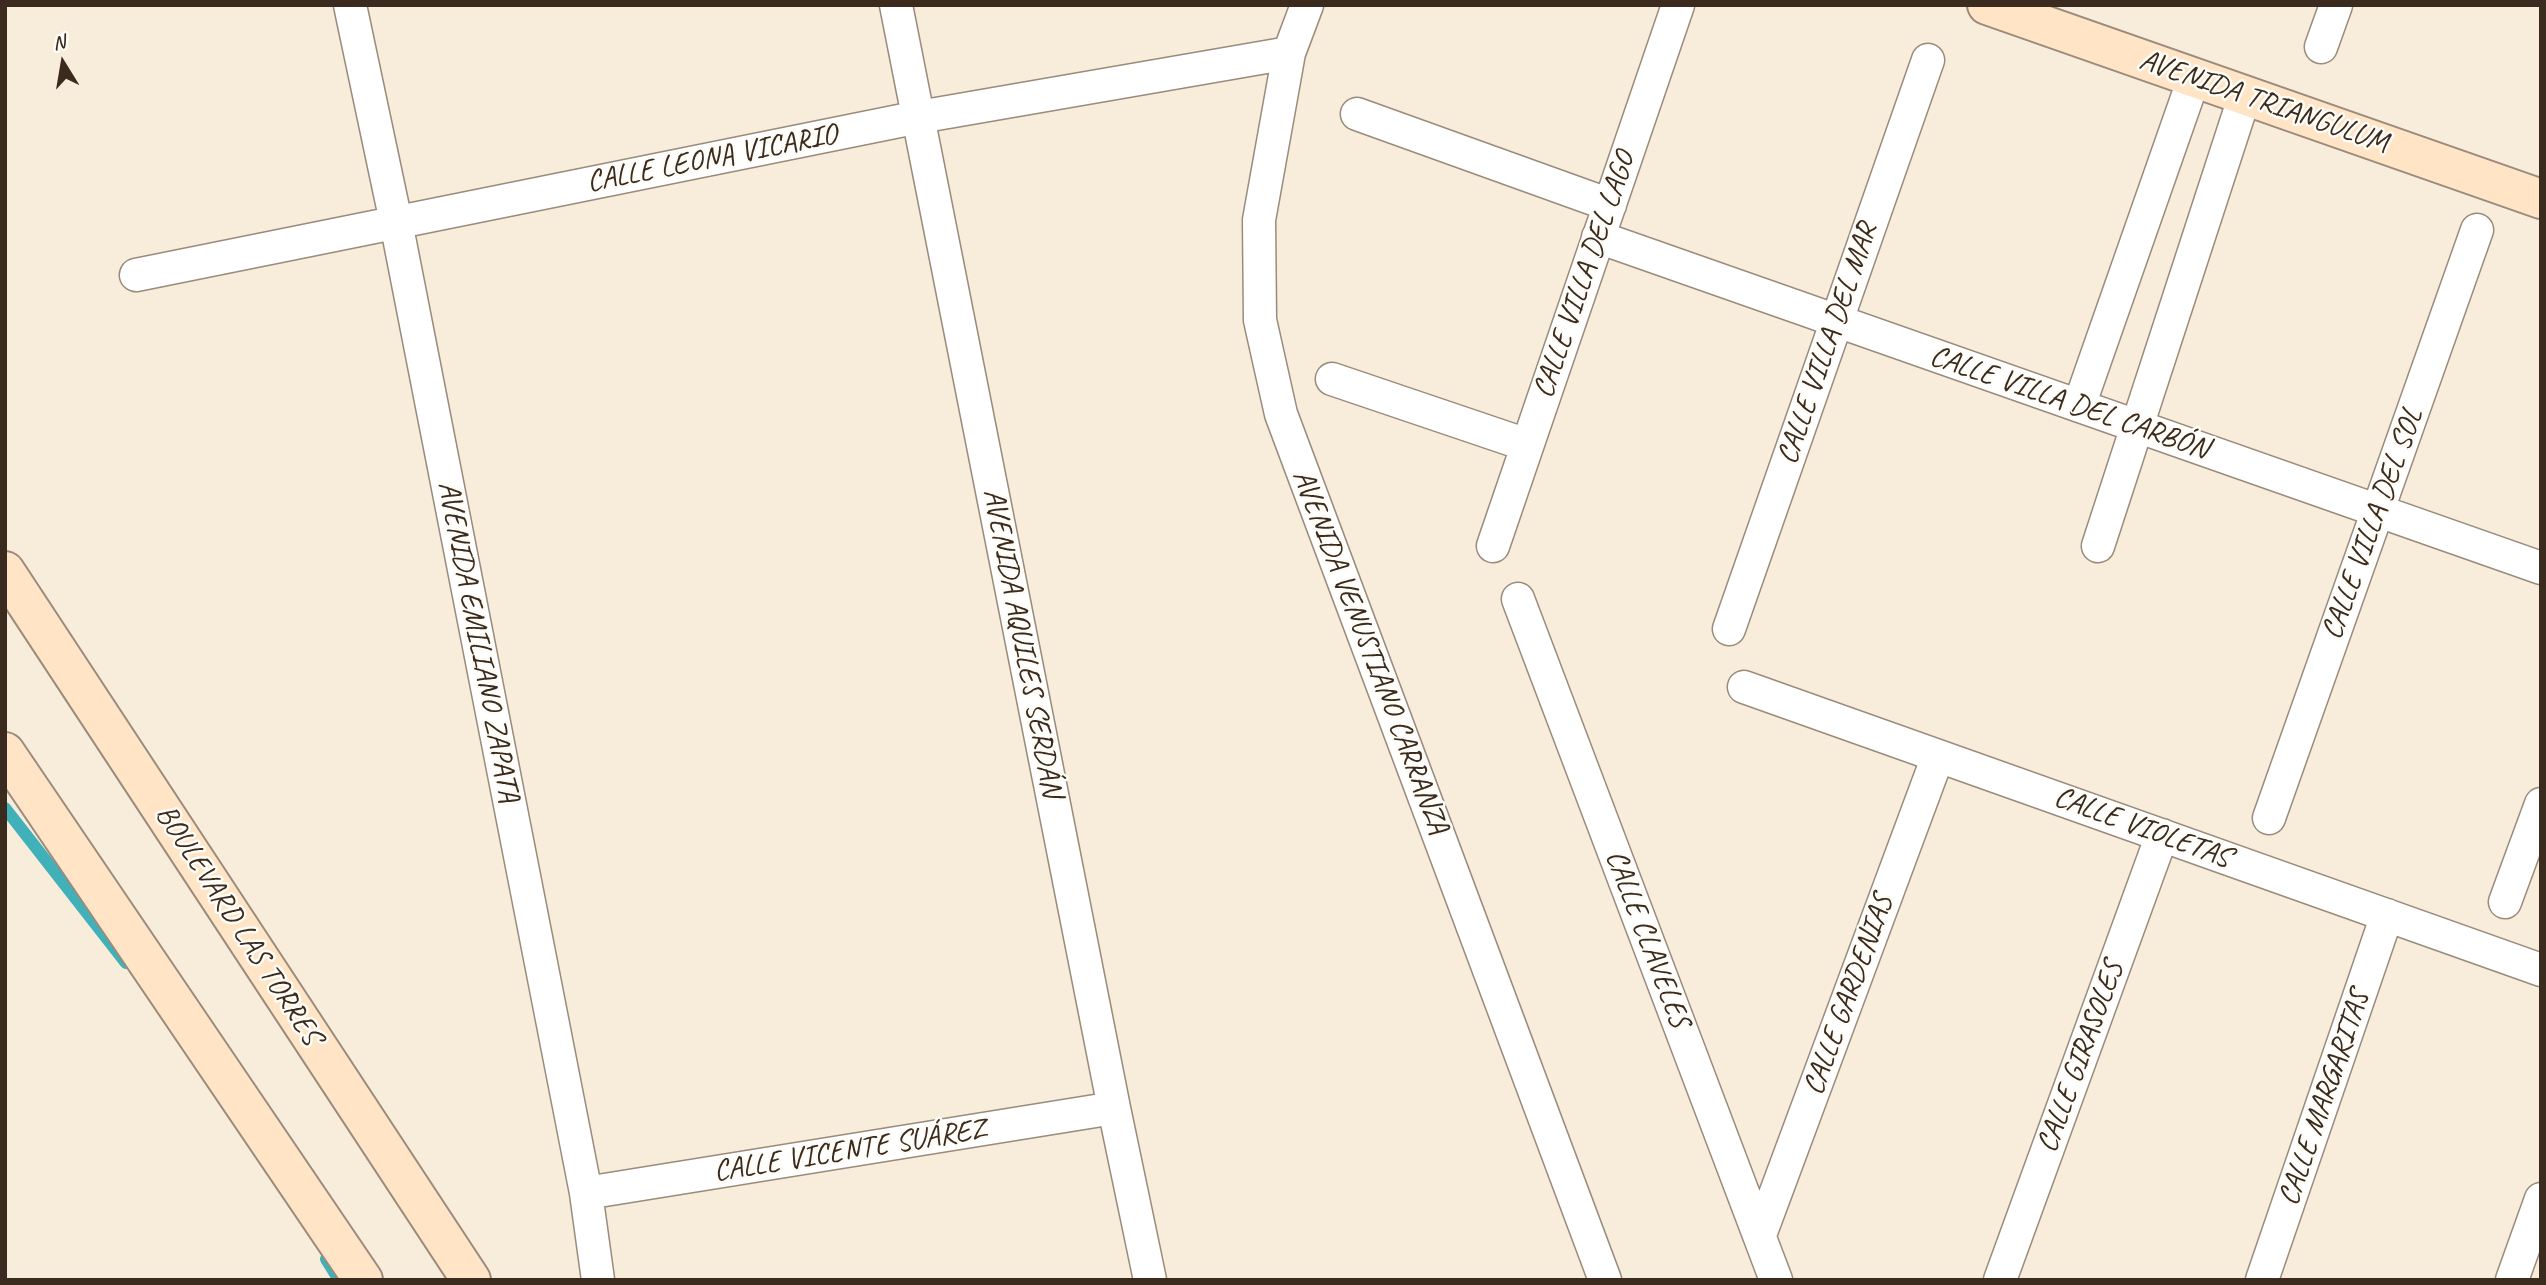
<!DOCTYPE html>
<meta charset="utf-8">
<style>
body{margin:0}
#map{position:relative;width:2546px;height:1285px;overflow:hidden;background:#f8ecdb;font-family:Caveat,sans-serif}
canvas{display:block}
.frame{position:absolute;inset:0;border:7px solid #3b2a1e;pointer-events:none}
.north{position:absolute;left:28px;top:28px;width:70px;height:70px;-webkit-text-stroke:5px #fdfcf7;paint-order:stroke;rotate:349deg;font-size:19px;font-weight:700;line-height:28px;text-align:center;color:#3b2a1e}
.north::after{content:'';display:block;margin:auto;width:24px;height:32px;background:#3b2a1e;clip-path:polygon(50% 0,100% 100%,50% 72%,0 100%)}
</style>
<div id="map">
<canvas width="2546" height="1285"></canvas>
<div class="frame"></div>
<div class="north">N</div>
</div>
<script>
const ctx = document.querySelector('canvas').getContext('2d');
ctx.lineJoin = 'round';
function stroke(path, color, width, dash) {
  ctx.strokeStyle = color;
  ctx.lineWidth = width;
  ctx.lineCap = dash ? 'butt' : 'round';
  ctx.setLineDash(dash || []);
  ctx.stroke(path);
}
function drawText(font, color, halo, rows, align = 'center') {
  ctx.font = font + ' Caveat,sans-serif';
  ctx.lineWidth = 5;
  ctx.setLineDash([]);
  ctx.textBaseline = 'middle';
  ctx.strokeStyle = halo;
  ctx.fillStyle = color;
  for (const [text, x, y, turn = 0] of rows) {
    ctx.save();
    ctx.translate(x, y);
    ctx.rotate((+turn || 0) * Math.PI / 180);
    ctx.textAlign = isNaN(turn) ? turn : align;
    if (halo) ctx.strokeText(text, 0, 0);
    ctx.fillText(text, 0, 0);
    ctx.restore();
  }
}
stroke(new Path2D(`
 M5,808L126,963
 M326,1259L339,1280`), '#40b1b8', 12);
const street = new Path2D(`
 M350,5L396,222L586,1193L598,1280
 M896,5L1114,1108L1150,1280
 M1307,5L1289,53L1259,220L1260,320L1281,414L1605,1280
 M2321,47L2336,5
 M1357,114L1610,205
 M1598,237L2541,568
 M136,275L919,117L1289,53
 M1332,379L1527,445
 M2079,406L2194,78
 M1493,546L1678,5
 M2098,546L2245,95
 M1518,599L1776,1280
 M1729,629L1928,60
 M1744,687L2541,970
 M2269,818L2477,230
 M2505,902L2541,804
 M586,1193L1114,1108
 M1760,1235L1938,756
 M2000,1280L2162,835
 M2262,1280L2387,915
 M2512,1280L2541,1199`);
const secondary = new Path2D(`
 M1987,5L2541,199
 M5,571L471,1280
 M5,752L363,1280`);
stroke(street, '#9a8b7c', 35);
stroke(secondary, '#9a8b7c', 42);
stroke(street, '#fff', 32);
stroke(secondary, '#ffe4c6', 38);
drawText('30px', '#3b2a1e', '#fdfcf7', [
 ["AVENIDA TRIANGULUM",2264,102,19],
 ["CALLE LEONA VICARIO",712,159,-11],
 ["CALLE VILLA DEL LAGO",1585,275,-71],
 ["CALLE VILLA DEL MAR",1828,344,-71],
 ["CALLE VILLA DEL CARBÓN",2069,403,19],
 ["CALLE VILLA DEL SOL",2373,524,-70],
 ["AVENIDA EMILIANO ZAPATA",478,642,79],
 ["AVENIDA AQUILES SERDÁN",1022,643,79],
 ["AVENIDA VENUSTIANO CARRANZA",1370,652,69],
 ["CALLE VIOLETAS",2142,828,20],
 ["BOULEVARD LAS TORRES",238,925,57],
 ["CALLE CLAVELES",1647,939,69],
 ["CALLE GARDENIAS",1849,995,-70],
 ["CALLE GIRASOLES",2081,1057,-70],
 ["CALLE MARGARITAS",2325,1098,-71],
 ["CALLE VICENTE SUÁREZ",850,1151,-9]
]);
</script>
